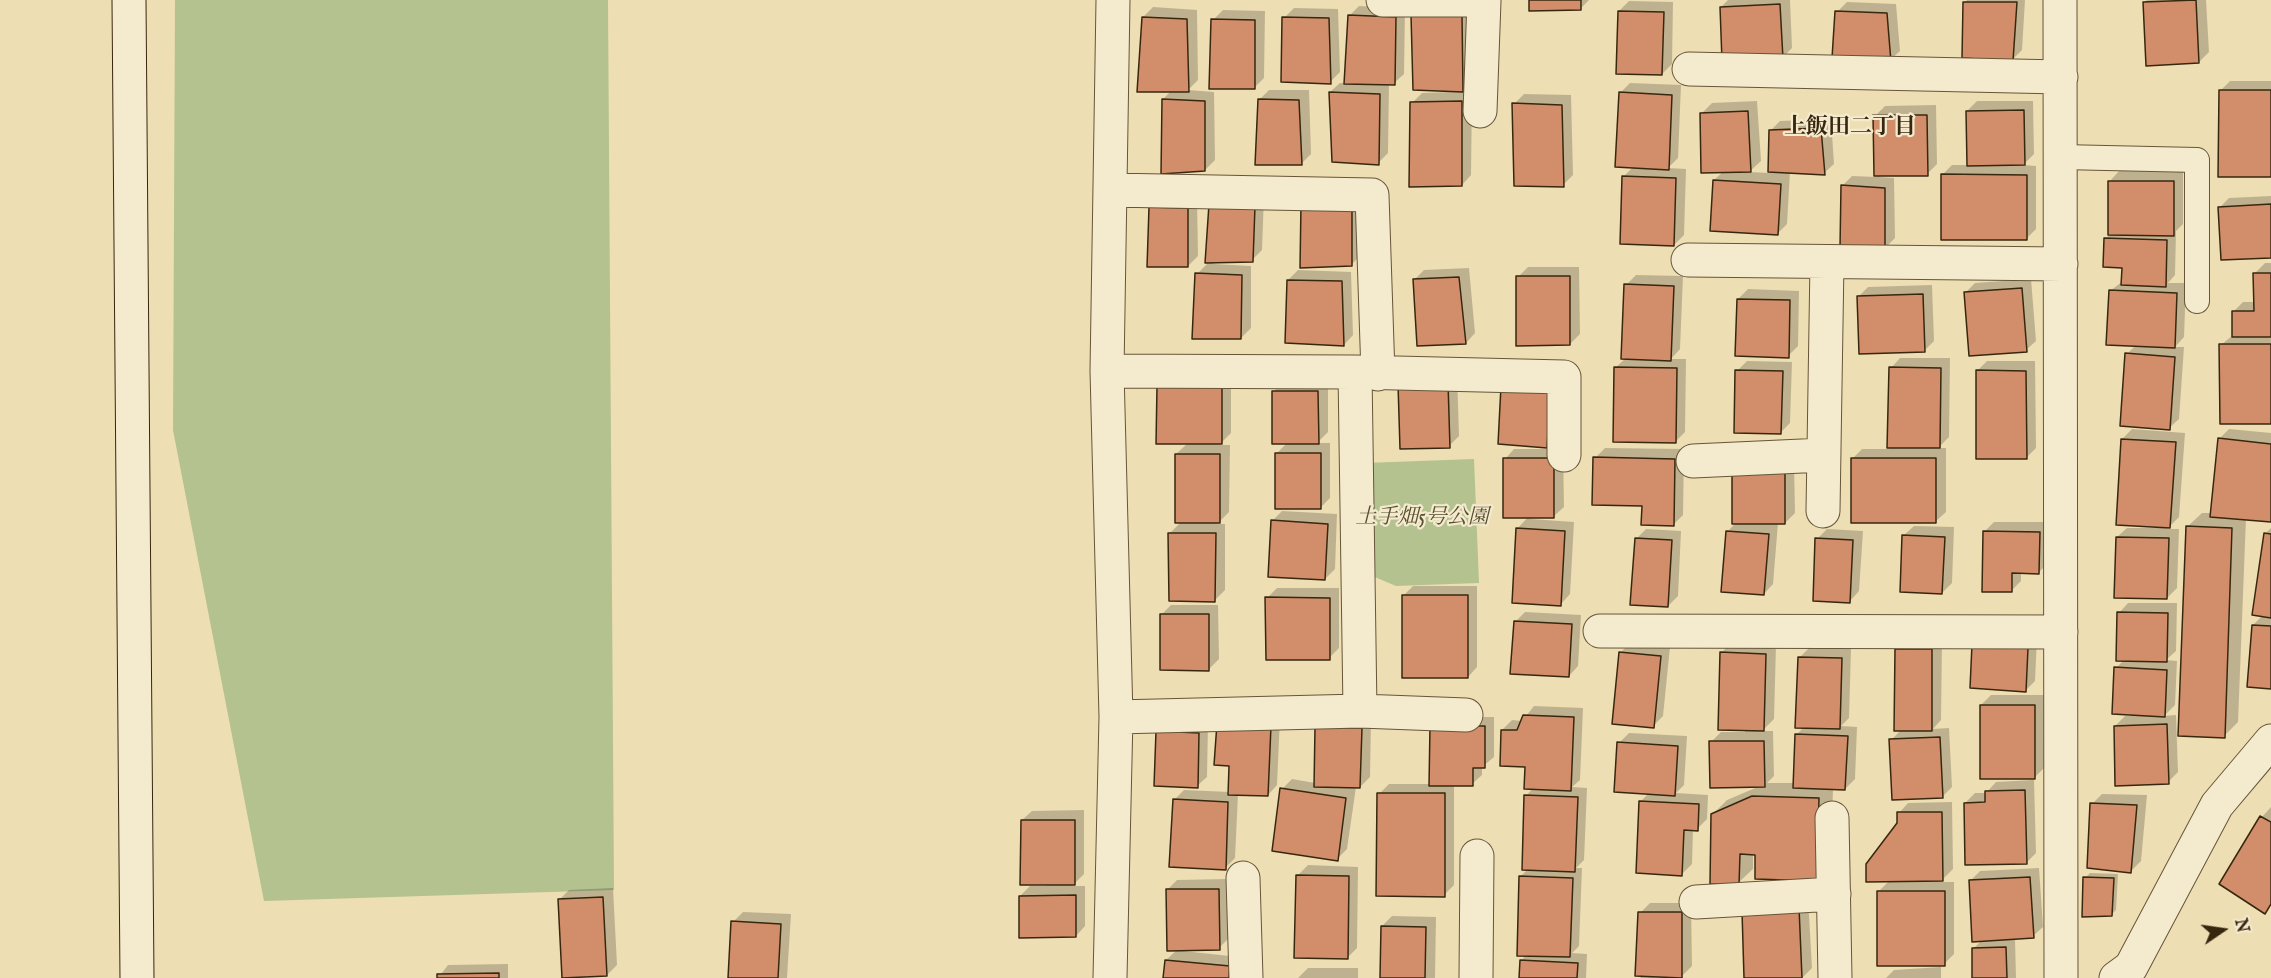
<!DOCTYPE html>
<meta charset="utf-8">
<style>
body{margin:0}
#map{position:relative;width:2271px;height:978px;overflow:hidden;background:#eedeb3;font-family:"IM FELL English",serif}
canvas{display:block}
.north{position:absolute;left:2193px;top:900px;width:60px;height:60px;-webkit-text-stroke:4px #f4eace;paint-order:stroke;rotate:77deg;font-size:16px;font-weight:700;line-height:24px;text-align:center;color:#38270f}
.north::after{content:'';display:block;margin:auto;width:21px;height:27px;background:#38270f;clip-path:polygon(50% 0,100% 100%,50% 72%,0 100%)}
</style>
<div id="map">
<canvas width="2271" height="978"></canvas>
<div class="north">N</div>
</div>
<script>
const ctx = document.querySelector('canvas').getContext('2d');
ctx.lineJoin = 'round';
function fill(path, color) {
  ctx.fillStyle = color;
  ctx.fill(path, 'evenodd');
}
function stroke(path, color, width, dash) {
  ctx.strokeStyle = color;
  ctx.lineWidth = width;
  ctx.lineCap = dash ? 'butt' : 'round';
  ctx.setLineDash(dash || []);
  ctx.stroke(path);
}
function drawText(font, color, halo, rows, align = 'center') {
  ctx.font = font + ' "IM FELL English","Noto Serif JP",serif';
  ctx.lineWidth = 4.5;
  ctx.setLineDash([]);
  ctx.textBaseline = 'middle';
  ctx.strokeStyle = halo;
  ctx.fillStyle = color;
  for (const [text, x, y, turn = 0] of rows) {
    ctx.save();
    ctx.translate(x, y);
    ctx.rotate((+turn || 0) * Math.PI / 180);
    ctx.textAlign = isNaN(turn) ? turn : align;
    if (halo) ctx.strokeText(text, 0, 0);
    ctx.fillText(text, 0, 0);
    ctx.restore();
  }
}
fill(new Path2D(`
 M175,0H608L614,890L264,901L173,430Z
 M1474,459L1479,583L1396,586L1370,575L1365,463Z`), '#b4c290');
fill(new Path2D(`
 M1530,0H1589L1580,9Z
 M1728,0H1790L1792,48L1782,58L1721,7Z
 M1967,0H2025L2022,50L2012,60L1964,3Z
 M2147,0H2206L2209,52L2199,62L2145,2Z
 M1629,1L1673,2L1672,64L1662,74L1619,11Z
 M1847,2L1896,4L1900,51L1890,60L1837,12Z
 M1359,6L1405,8L1404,74L1394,83H1389L1388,153L1378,163L1330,92L1340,83H1346L1349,16Z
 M1472,6V80L1461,92L1472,91L1471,175L1462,185L1412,103L1422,93L1449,92L1413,15Z
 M1153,7L1197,10L1198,80L1188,90L1214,92L1215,160L1205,170L1163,99L1172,90L1143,17Z
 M1294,8L1338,9L1340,72L1330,82L1284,18Z
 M1223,10L1265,11L1264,78L1254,88L1213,20Z
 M2230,81H2271V175L2220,91Z
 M1630,83L1681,85L1678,158L1668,168L1686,169L1684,235L1674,245L1623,177L1634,166L1620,93Z
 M1269,90H1309L1311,154L1301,164L1259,100Z
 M1524,94L1571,95L1573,175L1563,185L1514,104Z
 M1757,101L1761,161L1749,172L1770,173V131L1780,121L1831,119L1834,164L1824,173L1790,172L1787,224L1777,234L1714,180L1724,171L1702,113L1712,103Z
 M1977,101H2033L2034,154L2023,165L2036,166V229L2026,239L1942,175L1952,165H1968L1967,111Z
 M1936,105L1937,164L1927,174L1880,175V177L1894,178L1895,238L1885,248L1842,186L1852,176L1876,177L1875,116L1885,106Z
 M2119,171L2183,172V224L2176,231L2175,275L2168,283H2186L2184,337L2175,347H2184L2179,419L2169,428L2127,354L2136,345L2110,291L2123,281V266L2106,239L2109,235L2110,181Z
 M1361,194V255L1351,265L1302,266Z
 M1264,196L1262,250L1252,260L1214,262V264L1251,266V328L1241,338L1197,274L1207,264L1211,204Z
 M2271,196V256L2219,208L2229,198Z
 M1197,199L1198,256L1188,266L1150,207Z
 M2265,263H2271V422L2221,345L2233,335V312L2243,302H2255V273Z
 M1528,267H1579L1580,334L1570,344L1518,277Z
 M1469,268L1475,333L1466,343L1414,280L1424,270Z
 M1298,270L1351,272L1353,335L1344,345L1288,280Z
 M1636,275L1683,276L1680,349L1671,359H1686L1685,432L1675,442L1615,368L1626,358V285Z
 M2031,279L2036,341L2026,350L1965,293L1975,283Z
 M1932,285L1934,341L1924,351L1858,297L1868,287Z
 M1748,289L1799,291L1798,346L1788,356L1738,299Z
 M1900,358H1950L1949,437L1938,448H1946V512L1936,521L1852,459L1862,449H1889L1891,368Z
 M1747,361L1792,362L1790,423L1780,433L1737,371Z
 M1987,361H2035L2036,448L2026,458L1977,371Z
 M1457,373L1459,436L1449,446L1400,384Z
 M1231,377V433L1219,445H1230L1229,512L1217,524H1225V590L1215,600L1170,533L1182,521L1176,454L1188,443H1158Z
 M1283,382H1328V432L1317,443H1330V498L1320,508L1277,453L1288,442L1273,392Z
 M2132,429L2185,433L2179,517L2167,529H2179L2177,588L2167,598L2117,537L2127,528H2154L2122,439Z
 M2229,429L2271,433V521L2246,518L2238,722L2224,736L2187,527L2202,513H2212L2219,439Z
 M1605,448L1684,449L1683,515L1673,525L1595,458Z
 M1514,449H1563L1564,507L1554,516H1531V519L1574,522L1570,594L1561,604L1517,529L1529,516L1505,459Z
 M1794,463L1795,513L1785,523H1778L1773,584L1764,594L1727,532Z
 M1282,511L1337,514L1335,569L1325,579L1272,521Z
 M1994,522H2049V562L2039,572H2021V581L2011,591L1984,532Z
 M1914,526L1954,527L1952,583L1942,593L1904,535Z
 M2271,528V688L2253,625L2263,615L2266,533Z
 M1646,529L1681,531L1678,596L1668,606L1636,539Z
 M1827,529L1863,531L1859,591L1850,601L1817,539Z
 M1413,586H1477V667L1468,677L1403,596Z
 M1277,588H1339V648L1329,658L1267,598Z
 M2128,603H2177L2176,651L2166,660L2177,661L2175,705L2164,716L2176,715L2178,772L2168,782L2115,726L2125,716H2139L2116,668L2124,660L2119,613Z
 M1171,605H1218L1219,659L1209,669L1161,615Z
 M1525,612L1581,615L1578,666L1569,676L1515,622Z
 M2037,638L2035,681L2025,691L1971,687Z
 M1906,640H1942L1941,720L1933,729L1949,728L1952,787L1942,797L1891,740L1901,730L1896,649Z
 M1630,643L1670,647L1663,716L1653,726L1620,653Z
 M1731,643L1776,645L1774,719L1762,731H1773L1774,776L1767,783H1795L1797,734L1805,726L1799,658L1809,648L1851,649L1849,718L1841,726L1857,727L1855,779L1845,789L1833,788L1831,865L1753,853V869L1738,883L1713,814L1727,800L1760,786L1711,742L1721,732H1745L1721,653Z
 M1991,695H2044V768L2035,777L1981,705Z
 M1534,706L1583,708L1580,780L1572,787L1587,788L1584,860L1576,868H1582L1579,946L1572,953L1587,954L1586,978H1520L1521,961L1527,954L1520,877L1528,869L1526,796L1533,788L1526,766L1502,730L1512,720L1522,721Z
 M1280,717L1277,785L1268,795L1238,794L1235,858L1225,868L1174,800L1184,790L1230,792L1231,765Z
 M1441,717H1494V757L1482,767V775L1472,784H1454V885L1444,895L1379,794L1389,784H1431Z
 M1371,719L1370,777L1360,787H1356L1347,849L1337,859L1282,789L1292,779L1315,783L1317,728Z
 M1208,724L1207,777L1197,786L1158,732Z
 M1629,733L1687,736L1684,785L1676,793L1708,795L1707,819L1697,829H1693L1692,864L1682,874L1640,802L1649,793L1619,743Z
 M2034,780L2036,853L2026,863L1965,803L1975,793H1986L1996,782Z
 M2102,794L2147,795L2141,861L2131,871L2092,804Z
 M1952,802L1953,869L1940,882H1954V954L1944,964L1878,892L1890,880L1899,813L1908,803Z
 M2271,807V905L2264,912L2221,883L2262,817Z
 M1084,810V874L1072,886H1085V926L1076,936L1020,896L1030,886H1046L1022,820L1032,811Z
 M1308,865L1358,867L1357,948L1347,958L1298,875Z
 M2039,868L2043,927L2033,936L2015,938L2016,978H1974V948L1982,940L1970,881L1980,871Z
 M2090,873L2118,874L2116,910L2112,914L2085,878Z
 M1229,879V938L1219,948L1183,949V951L1239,957L1237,978H1165L1166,960L1178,949L1167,890L1177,880Z
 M613,888L617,965L607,975L559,900L569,890Z
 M1808,898L1812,968L1802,978L1754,902Z
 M1650,903H1691L1692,966L1680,978H1686H1640L1643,975L1640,913Z
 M743,912L791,914L787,978H730L733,922Z
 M1392,916L1436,917L1435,978H1381L1382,926Z
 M508,964V978H438L448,965Z
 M1941,967V978H1886L1894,970Z
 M1308,968H1358V978H1298Z`), '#0003');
const building = new Path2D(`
 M1529,0H1581V10L1529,11Z
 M2196,0L2199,63L2146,66L2143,2Z
 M1963,2H2017L2013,61L1962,58Z
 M1780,4L1783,59L1722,61L1720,7Z
 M1618,11L1664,12L1662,75L1616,74Z
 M1835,11L1887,13L1891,62L1832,58Z
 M1348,15L1396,17L1395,85L1344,84Z
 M1411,15H1462L1463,92L1413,90Z
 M1142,17L1187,19L1189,92H1137Z
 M1282,17L1329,18L1331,84L1281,82Z
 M1211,19L1255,20V89H1209Z
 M2219,90H2271V177H2218Z
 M1329,92L1380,94L1379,165L1332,162Z
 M1619,92L1672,95L1669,170L1615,167Z
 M1162,99L1205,101V171L1161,174Z
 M1258,99L1299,100L1302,165H1255Z
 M1462,101V186L1409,187L1410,102Z
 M1512,103L1562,105L1564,187L1514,186Z
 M2024,110L2025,165L1967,166L1966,111Z
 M1748,111L1751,172L1701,173L1700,113Z
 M1873,115H1927L1928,176H1874Z
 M1821,128L1825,175L1768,172L1769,130Z
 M1941,174L2027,175V240H1941Z
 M1622,176L1676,178L1674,246L1620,244Z
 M1713,180L1781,184L1778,235L1710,231Z
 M2108,181H2174V236L2108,235Z
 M1841,185L1885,188V250L1840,248Z
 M1352,203V266L1300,268L1301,204Z
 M1209,204L1255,206L1253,262L1205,263Z
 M2271,204V258L2221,260L2218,207Z
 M1149,207L1188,208V267H1147Z
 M2104,238L2167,240L2166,287L2121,285L2122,268L2103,267Z
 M1195,273L1242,275L1241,339H1192Z
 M2253,273H2271V337H2232V311H2254Z
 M1516,276H1570V345L1516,346Z
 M1459,277L1466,344L1417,346L1413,279Z
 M1287,280L1342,281L1344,346L1285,343Z
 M1624,284L1674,286L1671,361L1621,359Z
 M2022,288L2027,352L1969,356L1964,292Z
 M2109,290L2177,293L2175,348L2106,345Z
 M1923,294L1925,352L1859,354L1857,296Z
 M1737,299L1790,300L1789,358L1735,356Z
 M2219,344H2271V424H2220Z
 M2125,353L2175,357L2170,430L2120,426Z
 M1614,367L1677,368L1676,443L1613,442Z
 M1889,367L1941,368L1940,448H1887Z
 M1735,370L1783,371L1781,434L1734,433Z
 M1976,370L2026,371L2027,459H1976Z
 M1448,382L1450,448L1400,449L1398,384Z
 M1157,386H1222V444H1156Z
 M1501,386L1551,388L1547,448L1498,444Z
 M1272,391H1318L1319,444H1272Z
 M2218,438L2271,444V522L2210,517Z
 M2121,439L2176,442L2170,528L2116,525Z
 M1275,453H1321V509H1275Z
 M1175,454H1220V523H1175Z
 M1593,457L1675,459L1674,526L1641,525L1642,506L1592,505Z
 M1503,458H1554V518H1503Z
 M1851,458H1936V523H1851Z
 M1732,472H1785V524H1732Z
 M1271,520L1328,524L1325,580L1268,577Z
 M2186,526L2232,528L2225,738L2178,736Z
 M1516,528L1565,531L1561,606L1512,603Z
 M1726,531L1769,534L1764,595L1721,592Z
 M1983,531L2040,532L2039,574L2012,573V592H1982Z
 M1168,533H1216L1215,602L1169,601Z
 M2264,533L2271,534V618L2252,615Z
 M1902,535L1945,537L1942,594L1900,592Z
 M2116,537L2169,538L2167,599L2114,598Z
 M1635,538L1672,540L1668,607L1630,605Z
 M1815,538L1853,540L1850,603L1813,601Z
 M1402,595H1468V678H1402Z
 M1265,597L1330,598V660H1266Z
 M2117,612L2168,613L2167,662L2116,661Z
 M1160,614H1209V671L1160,670Z
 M1514,621L1572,624L1569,677L1510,674Z
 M2252,625L2271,626V689L2247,687Z
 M1972,644L2028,648L2026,692L1970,688Z
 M1895,649H1932V731H1894Z
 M1619,652L1661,656L1654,728L1612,724Z
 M1720,652L1766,654L1764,731L1718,730Z
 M1798,657L1842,658L1840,729L1795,728Z
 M2114,667L2167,670L2165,717L2112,714Z
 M1980,705H2035V779H1980Z
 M1523,715L1574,717L1571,791L1524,789L1525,767L1500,766L1501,730H1517Z
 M1217,723L1271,726L1268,796L1228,795L1229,766L1214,765Z
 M2167,724L2169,784L2115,786L2114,726Z
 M1430,726H1485V768H1473V786H1429Z
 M1315,727L1362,728L1360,788L1314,787Z
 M1156,731L1199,733L1198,788L1154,786Z
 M1795,734L1848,736L1845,790L1793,788Z
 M1940,737L1943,798L1892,800L1889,739Z
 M1709,741H1764L1765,787L1710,788Z
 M1617,742L1678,746L1675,796L1614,792Z
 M1280,788L1346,798L1338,861L1272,851Z
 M2025,790L2027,864L1965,865L1964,803L1985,802V791Z
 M1377,793H1445V897L1376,896Z
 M1524,795L1578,797L1575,872L1522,870Z
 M1752,796L1819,798L1817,881L1755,879V855L1740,854L1739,885L1710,884L1711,814Z
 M1173,799L1228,802L1226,870L1169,867Z
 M1639,801L1699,804L1698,831L1684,830L1682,876L1636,873Z
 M2090,803L2137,805L2131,873L2087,868Z
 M1897,812H1942L1943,881L1866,882V864L1897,823Z
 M2260,816L2271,822V904L2265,914L2219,884Z
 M1021,820H1075V885H1020Z
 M1296,875L1349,876L1348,959L1294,958Z
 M1519,876L1573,878L1570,957L1517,956Z
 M2030,877L2034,938L1972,942L1969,880Z
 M2083,877L2114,878L2112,916L2082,917Z
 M1166,889H1219L1220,950L1167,951Z
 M1877,891H1945V966H1877Z
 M1076,895V937L1019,938V896Z
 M603,897L607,976L562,978L558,899Z
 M1799,907L1802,978H1744L1742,911Z
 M1638,912H1682V978L1635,976Z
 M731,921L781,924L778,978H728Z
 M1381,926L1426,927L1425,978H1380Z
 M2006,947L2007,978H1972V948Z
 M1165,960L1230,966L1229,978H1163Z
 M1520,960L1578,963L1577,978H1519Z
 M499,973V978H437V974Z`);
fill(building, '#d28d6a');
stroke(building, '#38270f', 1.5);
const lane = new Path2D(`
 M2061,157L2197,160V301`);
const street = new Path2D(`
 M1383,0H1484
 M2060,0L2061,978
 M1689,69L2061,77
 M1480,111L1484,1
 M1111,190L1372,195L1378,374
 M1688,260L2061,264
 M1107,371L1355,372L1564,377V455
 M1355,372L1360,711
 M1693,461L1824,455
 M1823,511L1827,262
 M1600,631L2061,632
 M1116,717L1360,711L1466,715
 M1832,818L1835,978
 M1243,878L1246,978
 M1696,902L1834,894
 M1110,978L1116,717L1107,371L1113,0
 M1476,978L1477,856
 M2116,978L2131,967L2217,805L2271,741`);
const secondary = new Path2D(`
 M129,0L137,978`);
stroke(lane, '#665538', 26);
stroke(street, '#665538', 35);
stroke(secondary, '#38270f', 35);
stroke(lane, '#f4eace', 24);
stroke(street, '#f4eace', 33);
stroke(secondary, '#f4eace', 33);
drawText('italic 21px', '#574e2f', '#f4eace', [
 ["土手畑5号公園",1422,519]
]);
drawText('bold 22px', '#38270f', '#f4eace', [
 ["上飯田二丁目",1850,128]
]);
</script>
